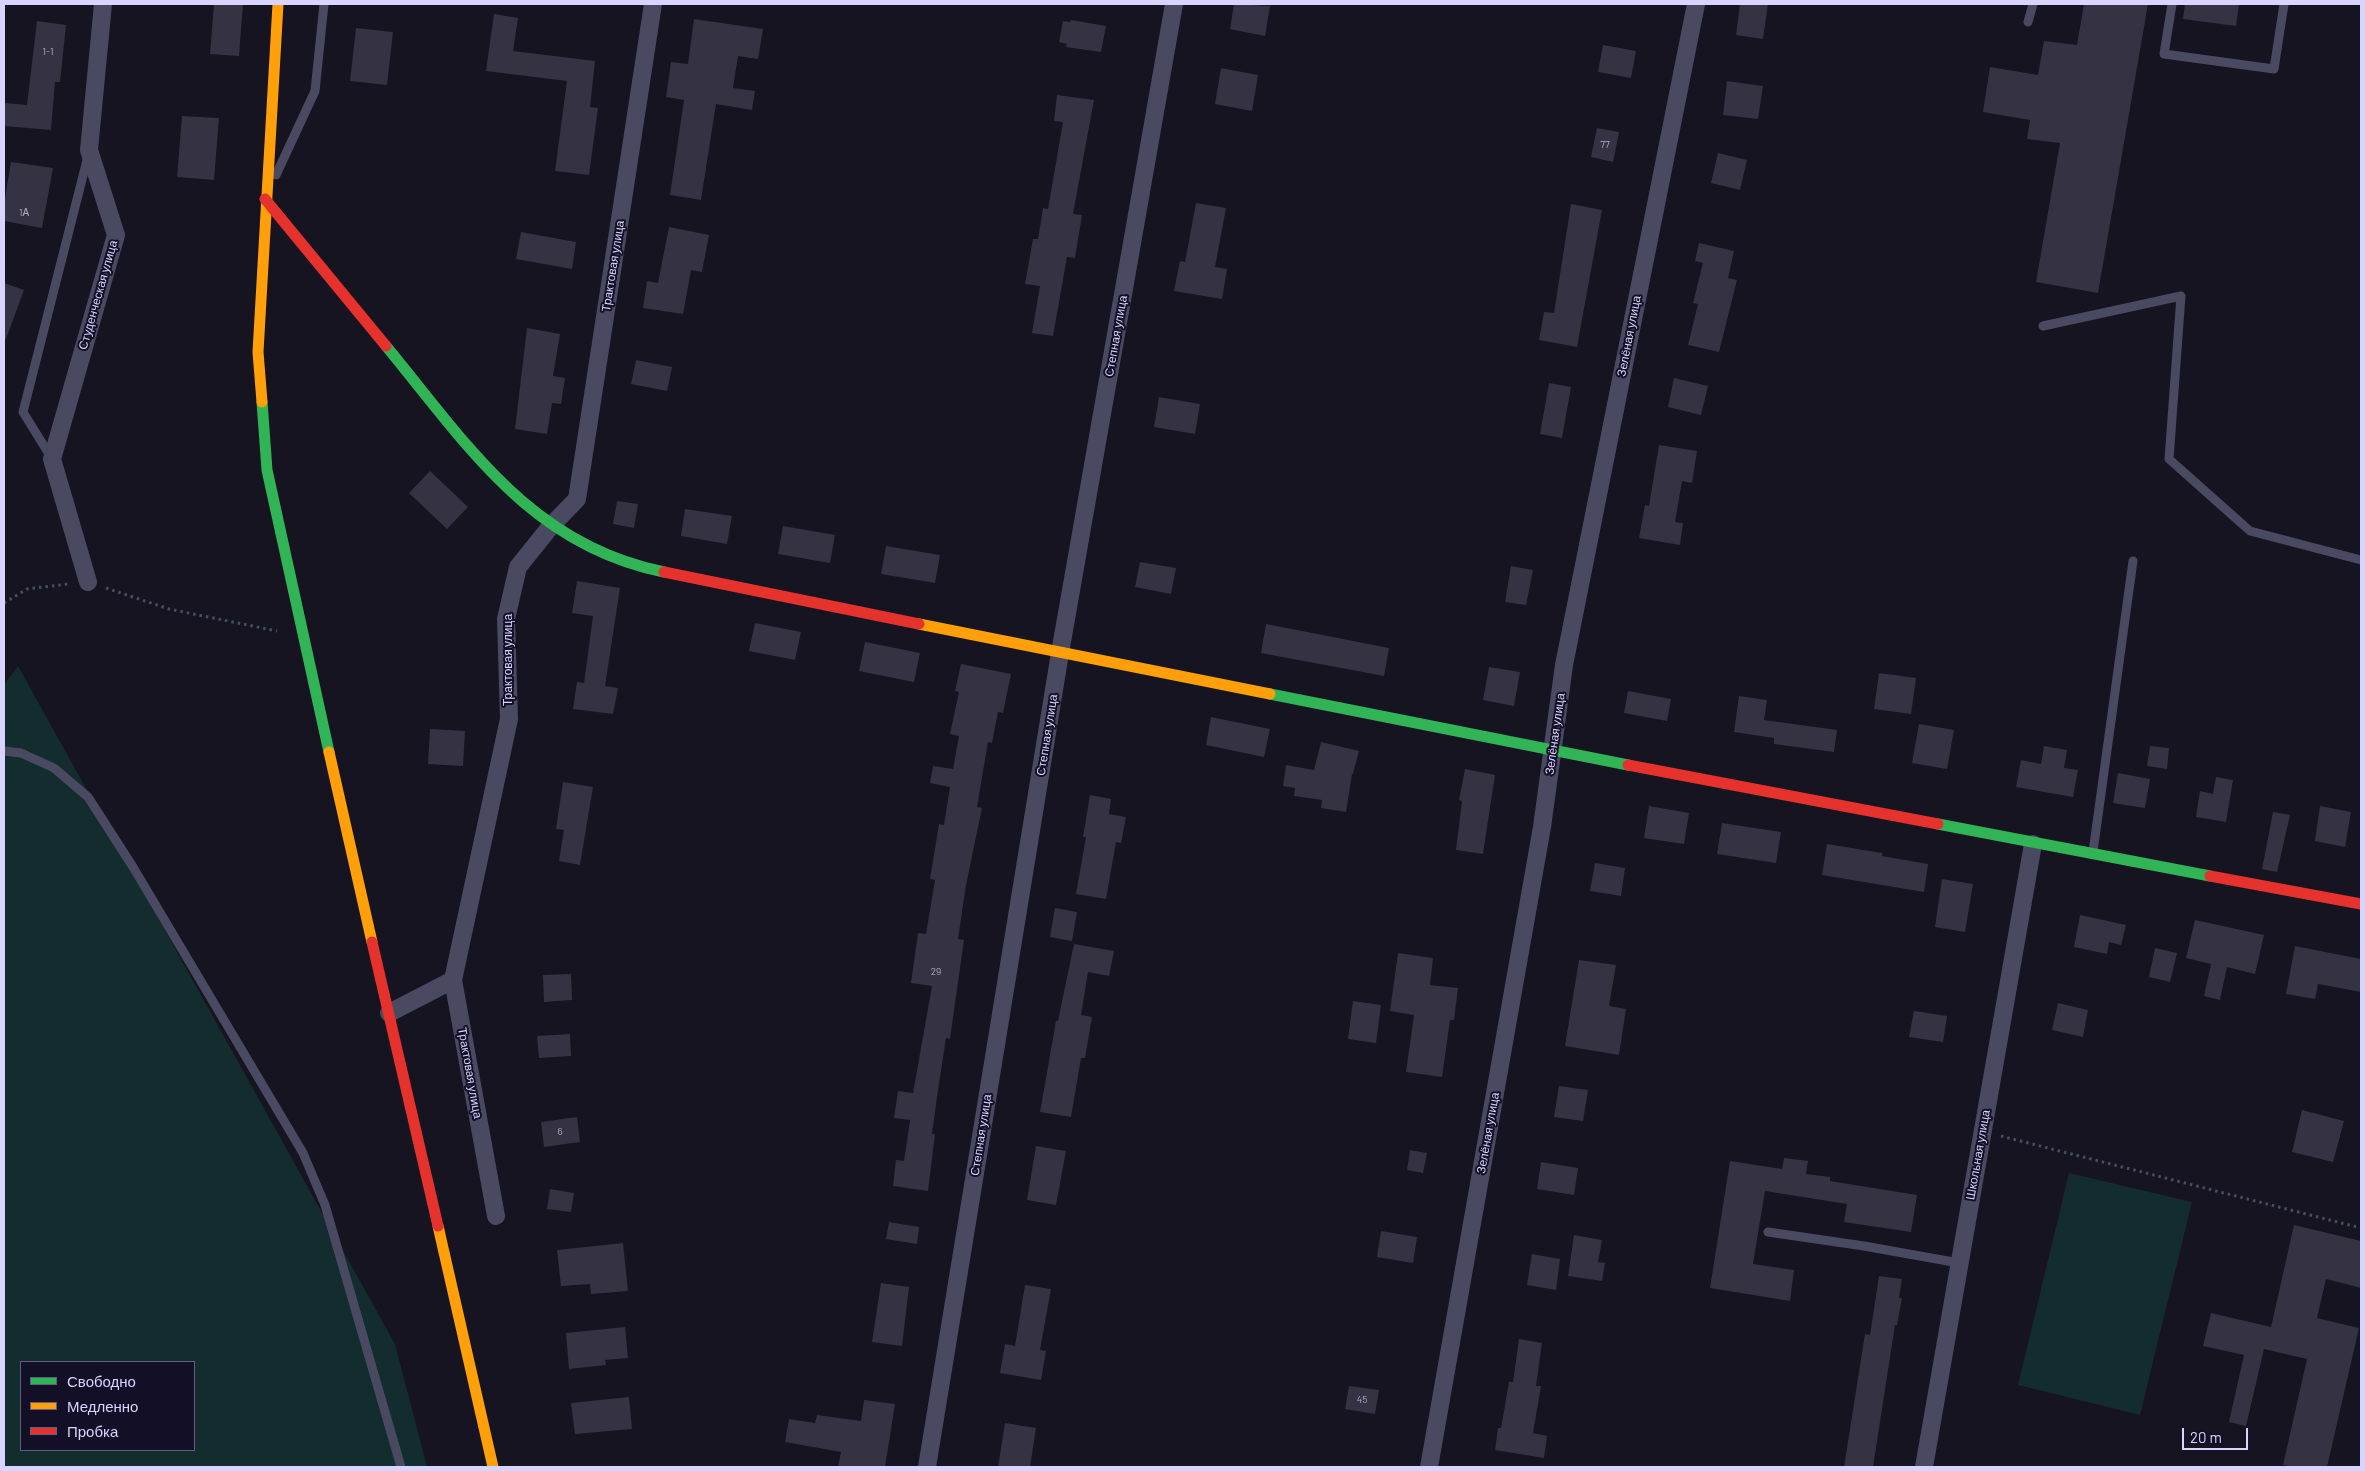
<!DOCTYPE html>
<meta charset="utf-8">
<style>
body{margin:0}
#map{position:relative;width:2365px;height:1471px;overflow:hidden;background:#161421;font-family:Barlow,sans-serif}
canvas{display:block}
.frame{position:absolute;inset:0;border:5px solid #d9d4ff;pointer-events:none}
.legend{position:absolute;left:20px;top:1361px;width:175px;height:90px;box-sizing:border-box;background:#130f26;border:1px solid #625e7d;margin:0;padding:6px 9px;list-style:none;font-size:15px;color:#d9d4ff}
.legend li{display:flex;align-items:center;gap:10px;height:25px}
.legend b{width:25px;border:1px solid #625e7d}
.scale{position:absolute;left:2182px;top:1428px;width:66px;height:22px;box-sizing:border-box;border:2px solid #d9d4ff;border-top:0;padding-left:6px;font-size:15px;line-height:18px;white-space:nowrap;color:#d9d4ff;-webkit-text-stroke:4px #130f26;paint-order:stroke}
</style>
<div id="map">
<canvas width="2365" height="1471"></canvas>
<div class="frame"></div>
<ul class="legend">
<li><b style="height:6px;background:#30b455"></b>Свободно</li>
<li><b style="height:6px;background:#ff9f0a"></b>Медленно</li>
<li><b style="height:6px;background:#e5322d"></b>Пробка</li>
</ul>
<div class="scale">20 m</div>
</div>
<script>
const ctx = document.querySelector('canvas').getContext('2d');
ctx.lineJoin = 'round';
function fill(path, color) {
  ctx.fillStyle = color;
  ctx.fill(path, 'evenodd');
}
function stroke(path, color, width, dash) {
  ctx.strokeStyle = color;
  ctx.lineWidth = width;
  ctx.lineCap = dash ? 'butt' : 'round';
  ctx.setLineDash(dash || []);
  ctx.stroke(path);
}
function drawText(font, color, halo, rows, align = 'center') {
  ctx.font = font + ' Barlow,sans-serif';
  ctx.lineWidth = 4;
  ctx.setLineDash([]);
  ctx.textBaseline = 'middle';
  ctx.strokeStyle = halo;
  ctx.fillStyle = color;
  for (const [text, x, y, turn = 0] of rows) {
    ctx.save();
    ctx.translate(x, y);
    ctx.rotate((+turn || 0) * Math.PI / 180);
    ctx.textAlign = isNaN(turn) ? turn : align;
    if (halo) ctx.strokeText(text, 0, 0);
    ctx.fillText(text, 0, 0);
    ctx.restore();
  }
}
fill(new Path2D(`
 M18,666L395,1344L427,1467H4V685ZM21,1362H194V1450H21Z
 M2069,1173L2192,1202L2140,1415L2018,1385Z`), '#132c2d');
fill(new Path2D(`
 M214,4H243L239,56L210,54Z
 M1234,4L1270,6L1265,36L1230,29Z
 M1740,4H1768L1763,39L1736,35Z
 M2084,4H2148L2098,293L2036,282L2060,143L2027,139L2030,120L1983,112L1990,67L2038,75L2044,41L2077,45Z
 M2185,4H2239L2236,26L2183,19Z
 M494,14L518,18L513,51L595,61L590,107L598,108L589,175L555,171L567,81L486,71Z
 M694,19L763,29L758,59L738,56L733,88L755,91L752,110L716,104L701,200L670,195L684,100L666,97L671,62L688,64Z
 M1071,20L1106,26L1101,52L1066,47L1067,44L1059,42L1063,21L1070,22Z
 M37,21L66,25L60,82H55L51,130L4,126L5,103L27,105Z
 M356,28L393,32L387,85L350,81Z
 M1603,45L1636,51L1631,78L1598,72Z
 M1221,68L1258,75L1252,111L1215,104Z
 M1727,81L1763,86L1758,119L1723,115Z
 M1057,95L1094,100L1073,214L1082,215L1075,258L1067,257L1053,336L1032,333L1040,286L1025,284L1033,239H1038L1043,208L1048,209L1063,122L1054,121Z
 M182,116L219,118L214,180L177,177Z
 M1597,128L1619,132L1613,162L1591,157Z
 M1718,153L1747,160L1740,190L1711,183Z
 M11,162L53,168L42,228L4,221V204Z
 M1196,203L1226,208L1215,267L1227,269L1222,299L1174,291L1180,261L1185,262Z
 M1571,204L1602,210L1577,347L1539,340L1544,312L1554,313Z
 M669,227L709,235L702,272L691,270L683,314L643,308L647,281L658,283Z
 M521,232L576,242L572,269L516,259Z
 M1699,243L1734,251L1728,278L1737,280L1719,352L1688,345L1698,304L1693,303L1703,263L1695,261Z
 M4,283L24,290L6,339H4Z
 M527,328L560,334L553,376L565,378L561,404L552,403L547,434L515,429Z
 M636,360L672,367L667,391L631,384Z
 M1674,378L1708,386L1701,415L1668,407Z
 M1549,383L1571,387L1562,438L1540,434Z
 M1159,397L1200,404L1195,434L1154,427Z
 M1659,445L1697,451L1692,483L1682,481L1675,522L1683,523L1680,545L1639,538L1645,505L1649,506Z
 M430,471L468,507L447,529L409,493Z
 M617,501L638,504L634,528L613,524Z
 M685,509L732,516L727,544L681,536Z
 M783,526L835,535L830,563L778,554Z
 M886,546L940,555L935,583L881,574Z
 M1140,562L1176,568L1171,594L1135,587Z
 M1511,566L1533,570L1526,605L1505,602Z
 M577,581L620,588L605,686L618,688L613,714L573,709L577,682L584,683L593,616L572,613Z
 M755,623L801,632L795,660L749,651Z
 M1266,624L1389,648L1384,676L1261,653Z
 M865,642L920,653L914,682L859,671Z
 M961,664L1011,674L1003,713L998,712L992,743L988,742L977,807L982,808L966,885L958,939L964,940L950,1039L946,1038L937,1097L932,1134H935L928,1191L893,1186L896,1160L904,1161L910,1120L894,1118L898,1091L913,1093L932,986L911,983L918,933L926,934L935,880L930,879L939,824L944,825L950,787L930,783L933,766L953,769L959,736L950,734L959,692L955,691Z
 M1489,667L1520,672L1514,706L1483,700Z
 M1879,673L1916,678L1911,714L1874,709Z
 M1628,691L1671,699L1667,721L1624,713Z
 M1739,696L1767,700L1764,720L1837,730L1834,752L1774,744V738L1734,732Z
 M1211,717L1270,729L1264,757L1206,745Z
 M1919,724L1954,730L1947,769L1912,763Z
 M430,729L465,731L463,766L428,764Z
 M1321,742L1359,751L1353,774H1352L1346,812L1321,808L1322,800L1294,796L1295,788L1283,786L1286,765L1314,770Z
 M2044,746L2067,750L2064,768L2078,770L2073,797L2016,787L2021,760L2041,764Z
 M2150,746L2169,748L2167,769L2147,766Z
 M1465,769L1495,775L1483,854L1456,850L1462,801L1459,800Z
 M2118,773L2150,779L2145,808L2113,803Z
 M2216,777L2233,780L2226,822L2196,817L2200,791L2213,794Z
 M563,782L593,787L580,865L559,861L564,830L556,829Z
 M1090,795L1111,799L1109,814L1126,817L1121,843L1116,842L1106,899L1076,894L1086,837H1083Z
 M1649,806L1689,813L1684,844L1644,838Z
 M2320,806L2351,812L2345,847L2315,841Z
 M2273,812L2290,815L2277,872L2262,869Z
 M1722,823L1781,832L1776,863L1717,854Z
 M1827,844L1882,853V856L1928,864L1924,892L1822,875Z
 M1595,863L1625,868L1621,896L1590,891Z
 M1942,879L1973,884L1965,932L1935,927Z
 M1055,908L1077,912L1072,941L1050,937Z
 M2080,915L2126,925L2121,945L2109,942L2107,954L2074,947Z
 M2195,920L2264,935L2255,974L2227,967L2220,1000L2204,996L2211,964L2186,958Z
 M1074,944L1114,951L1109,976L1088,972L1081,1015L1092,1017L1085,1058H1081L1071,1117L1040,1112L1056,1021H1058Z
 M2295,946L2361,959V992L2318,984L2315,999L2286,994Z
 M2155,948L2177,953L2170,982L2149,977Z
 M1398,953L1433,958L1430,985L1458,988L1454,1020H1450L1442,1077L1406,1072L1414,1015L1390,1011Z
 M1579,960L1616,965L1609,1006L1626,1009L1619,1055L1565,1046Z
 M571,974L572,1000L544,1002L543,975Z
 M1353,1001L1381,1005L1376,1043L1348,1039Z
 M2058,1003L2088,1010L2083,1037L2052,1030Z
 M1914,1011L1947,1016L1943,1042L1909,1037Z
 M570,1034L571,1056L539,1058L537,1036Z
 M1559,1086L1588,1090L1583,1121L1554,1117Z
 M2302,1110L2344,1121L2333,1162L2292,1152Z
 M577,1117L580,1142L544,1147L541,1122Z
 M1036,1146L1066,1151L1056,1205L1027,1200Z
 M1410,1150L1427,1153L1423,1173L1407,1170Z
 M1784,1158L1808,1161L1806,1174L1830,1177V1181L1917,1195L1911,1232L1844,1222L1847,1204L1765,1191L1753,1264L1794,1270L1790,1301L1710,1288L1730,1161L1782,1169Z
 M1541,1162L1578,1168L1574,1195L1537,1189Z
 M550,1189L574,1193L571,1212L547,1209Z
 M889,1222L919,1227L917,1244L886,1239Z
 M2294,1225L2361,1241V1288L2326,1279L2317,1318L2359,1328L2327,1467H2295L2283,1465L2307,1359L2264,1349L2246,1426L2229,1422L2244,1355L2203,1346L2211,1313L2271,1327Z
 M1381,1231L1417,1237L1413,1263L1377,1257Z
 M1574,1235L1602,1240L1598,1262L1605,1263L1602,1281L1568,1276Z
 M623,1243L628,1291L591,1294L590,1284L561,1286L557,1250Z
 M1532,1254L1560,1259L1556,1290L1527,1285Z
 M1879,1276L1902,1279L1899,1298H1902L1897,1325H1895L1873,1467H1844L1865,1334L1870,1335Z
 M881,1283L909,1287L902,1346L872,1342Z
 M1025,1285L1051,1289L1040,1350L1046,1351L1041,1380L1000,1373L1005,1344L1015,1346Z
 M625,1327L628,1358L605,1360L606,1365L569,1369L566,1333Z
 M1519,1339L1542,1343L1536,1386H1541L1533,1433L1547,1436L1544,1458L1495,1450L1498,1428H1501L1509,1382H1513Z
 M1349,1386L1379,1390L1375,1414L1345,1409Z
 M629,1397L632,1429L575,1434L571,1403Z
 M864,1400L895,1404L885,1467H838L841,1452L785,1442L789,1419L815,1423L817,1415L861,1421Z
 M1005,1423L1036,1428L1030,1467H998Z`), '#343243');
stroke(new Path2D(`
 M106,588L169,609L277,631
 M4,603L27,589L68,584
 M2001,1136L2361,1228`), '#44505f', 3, [2.5, 4]);
stroke(new Path2D(`
 M2172,4L2164,54L2274,69L2284,4
 M2028,22L2033,4
 M276,175L315,91L324,4
 M2043,326L2181,296L2169,459L2250,531L2361,560
 M52,459L23,412L88,156
 M4,751L21,753L54,768L88,797L133,867L303,1153L325,1205L401,1467
 M2093,852L2133,561
 M1768,1232L1864,1246L1959,1263`), '#4a4962', 9);
stroke(new Path2D(`
 M88,582L52,459L116,235L89,150L103,4
 M389,1013L453,980
 M496,1216L453,980L509,719L506,619L518,567L551,526L577,499L653,4
 M927,1467L1060,653L1174,4
 M1429,1467L1542,827L1564,665L1696,4
 M1924,1467L2033,844`), '#4a4962', 18);
stroke(new Path2D(`
 M386,346C467,444 530,545 664,572
 M262,402L267,470L329,752
 M1270,694L1628,765
 M1938,824L2210,876`), '#30b455', 11);
stroke(new Path2D(`
 M262,402L258,352L278,4
 M919,624L1270,694
 M329,752L372,942
 M438,1226L493,1467`), '#ff9f0a', 11);
stroke(new Path2D(`
 M265,199L386,346
 M664,572L919,624
 M1628,765L1938,824
 M2210,876L2361,904
 M372,942L438,1226`), '#e5322d', 11);
drawText('10px', '#b0acd0', null, [
 ["1-1",48,52],
 ["77",1605,145],
 ["1А",24,213],
 ["29",936,972],
 ["6",560,1132],
 ["45",1362,1400]
]);
drawText('12px', '#d9d4ff', '#130f26', [
 ["Трактовая улица",613,266,-81],
 ["Студенческая улица",98,295,-74],
 ["Степная улица",1116,336,-80],
 ["Зелёная улица",1629,336,-79],
 ["Трактовая улица",508,660,-90],
 ["Зелёная улица",1555,734,-82],
 ["Степная улица",1047,735,-81],
 ["Трактовая улица",470,1073,80],
 ["Зелёная улица",1488,1133,-80],
 ["Степная улица",981,1135,-81],
 ["Школьная улица",1978,1155,-80]
]);
</script>
